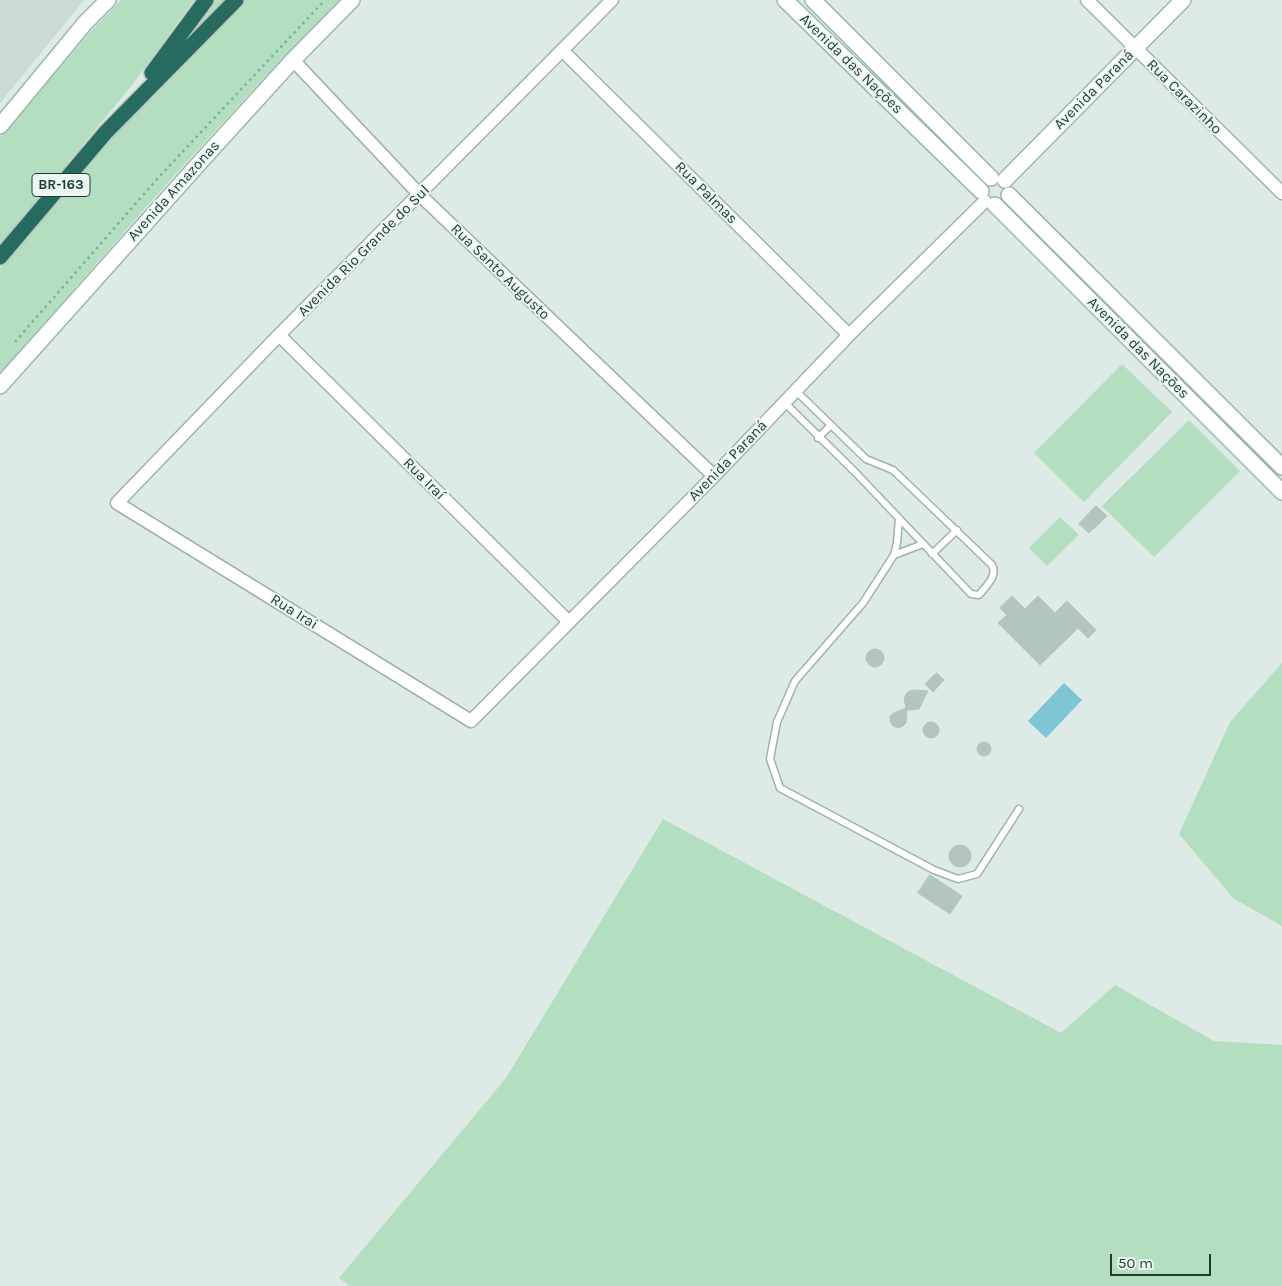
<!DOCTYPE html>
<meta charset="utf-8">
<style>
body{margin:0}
#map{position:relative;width:1282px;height:1286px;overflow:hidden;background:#ddeae5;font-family:Karla,sans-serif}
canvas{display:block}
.scale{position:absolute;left:1110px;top:1254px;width:101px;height:22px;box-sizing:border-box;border:2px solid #1d3b34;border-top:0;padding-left:6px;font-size:15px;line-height:18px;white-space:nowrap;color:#1d3b34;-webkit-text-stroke:4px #edf7f2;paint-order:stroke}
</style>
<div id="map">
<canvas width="1282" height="1286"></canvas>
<div class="scale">50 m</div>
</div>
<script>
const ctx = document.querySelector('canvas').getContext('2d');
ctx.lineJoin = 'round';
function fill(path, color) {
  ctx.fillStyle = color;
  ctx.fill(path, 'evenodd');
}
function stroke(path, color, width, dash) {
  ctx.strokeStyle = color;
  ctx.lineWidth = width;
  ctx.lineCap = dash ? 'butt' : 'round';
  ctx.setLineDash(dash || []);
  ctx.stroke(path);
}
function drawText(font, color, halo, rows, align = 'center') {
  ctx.font = font + ' Karla,sans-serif';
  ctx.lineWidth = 4;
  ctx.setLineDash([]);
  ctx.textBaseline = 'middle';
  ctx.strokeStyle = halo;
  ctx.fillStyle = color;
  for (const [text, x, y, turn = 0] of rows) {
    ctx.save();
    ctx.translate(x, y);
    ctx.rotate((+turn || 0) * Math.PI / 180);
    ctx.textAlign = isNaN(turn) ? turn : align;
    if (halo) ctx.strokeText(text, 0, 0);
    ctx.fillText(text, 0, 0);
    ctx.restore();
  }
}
fill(new Path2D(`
 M0,0H84L0,103Z`), '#cbdad4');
fill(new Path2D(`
 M121,0H194L132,85L0,245V137L93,29Z
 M215,0H224L198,27L195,26Z
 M245,0H340C221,119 111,247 0,374V268L148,96Z
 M1122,364L1172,412L1084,502L1034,453Z
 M1189,420L1240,471L1154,557L1102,506Z
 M1060,517L1079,535L1047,566L1029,548Z
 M1282,663V926L1233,898L1179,834L1230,722Z
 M663,819L1061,1033L1115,985L1214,1041L1282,1045V1286H350L339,1278L506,1078Z`), '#b3dec0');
fill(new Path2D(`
 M1064,683L1082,700L1046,738L1028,721Z`), '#7ec5d6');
const building = new Path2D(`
 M1096,506L1107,516L1089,533L1079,524Z
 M1012,596L1025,609L1038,596L1055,613L1067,601L1096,630L1088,638L1078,628L1040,665L998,623L1007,615L1000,608Z
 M866 658a9 9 0 1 1 18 0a9 9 0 1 1-18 0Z
 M937,673L944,680L933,692L925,684Z
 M912,690L928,691L919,709L907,710L906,723L903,726L898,728L893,726L890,721V716L894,713L906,708L904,698L907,693Z
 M923 730a8 8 0 1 1 16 0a8 8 0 1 1-16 0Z
 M977 749a7 7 0 1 1 14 0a7 7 0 1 1-14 0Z
 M949 856a11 11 0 1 1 22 0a11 11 0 1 1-22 0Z
 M930,875L962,896L950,914L918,893Z`);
fill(building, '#b2c5be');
stroke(building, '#afc4bc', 1);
const lane = new Path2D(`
 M785,403L856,473L971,594L979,595C986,586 998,576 992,565L893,470L866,459L796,391
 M818,438L831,425
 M899,519L897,543L894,555L863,603L795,681L777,722L770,759L780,788L934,870L958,879L977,874L1019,809
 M932,554L957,530
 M894,555L923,544`);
const street = new Path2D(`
 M612,0L279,335L117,503L471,721L714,476L849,335L985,201
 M1087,0L1282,193
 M562,50L849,335
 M293,60L420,195L714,476
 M279,335L569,622`);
const secondary = new Path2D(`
 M785,0L981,191
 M813,0L991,178
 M0,126L85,23L108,0
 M1005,180L1183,0
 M1009,195L1282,467
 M995,205L1282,492
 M0,386L203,159L293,60L352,0`);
const highway = new Path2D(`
 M152,73L206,0
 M0,257L106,132L236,0`);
stroke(lane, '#a0b2ac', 9);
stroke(street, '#a0b2ac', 15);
stroke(secondary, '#9bb7ae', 18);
stroke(highway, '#bbc4c2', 18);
stroke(new Path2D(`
 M15,342L158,178L325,0`), '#7ab1a2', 2.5, [2.5, 4]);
stroke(lane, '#fff', 6);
stroke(street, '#fff', 12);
stroke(secondary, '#fff', 15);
stroke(highway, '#276a5e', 15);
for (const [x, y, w] of [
 [61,185,58]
]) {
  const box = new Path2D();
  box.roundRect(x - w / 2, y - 11.5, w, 23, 4);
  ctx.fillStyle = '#edf7f2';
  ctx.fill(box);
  stroke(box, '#1d3b34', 1);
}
drawText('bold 14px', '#1d3b34', null, [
 ["BR-163",61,185]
]);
drawText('15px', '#1d3b34', '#edf7f2', [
 ["Avenida das Nações",851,64,44],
 ["Avenida Paraná",1094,90,-45],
 ["Rua Carazinho",1184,97,45],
 ["Avenida Amazonas",174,191,-48],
 ["Rua Palmas",706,193,45],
 ["Avenida Rio Grande do Sul",364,251,-45],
 ["Rua Santo Augusto",500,272,44],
 ["Avenida das Nações",1138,348,45],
 ["Avenida Paraná",728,461,-46],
 ["Rua Iraí",424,479,45],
 ["Rua Irai",294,612,32]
]);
</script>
